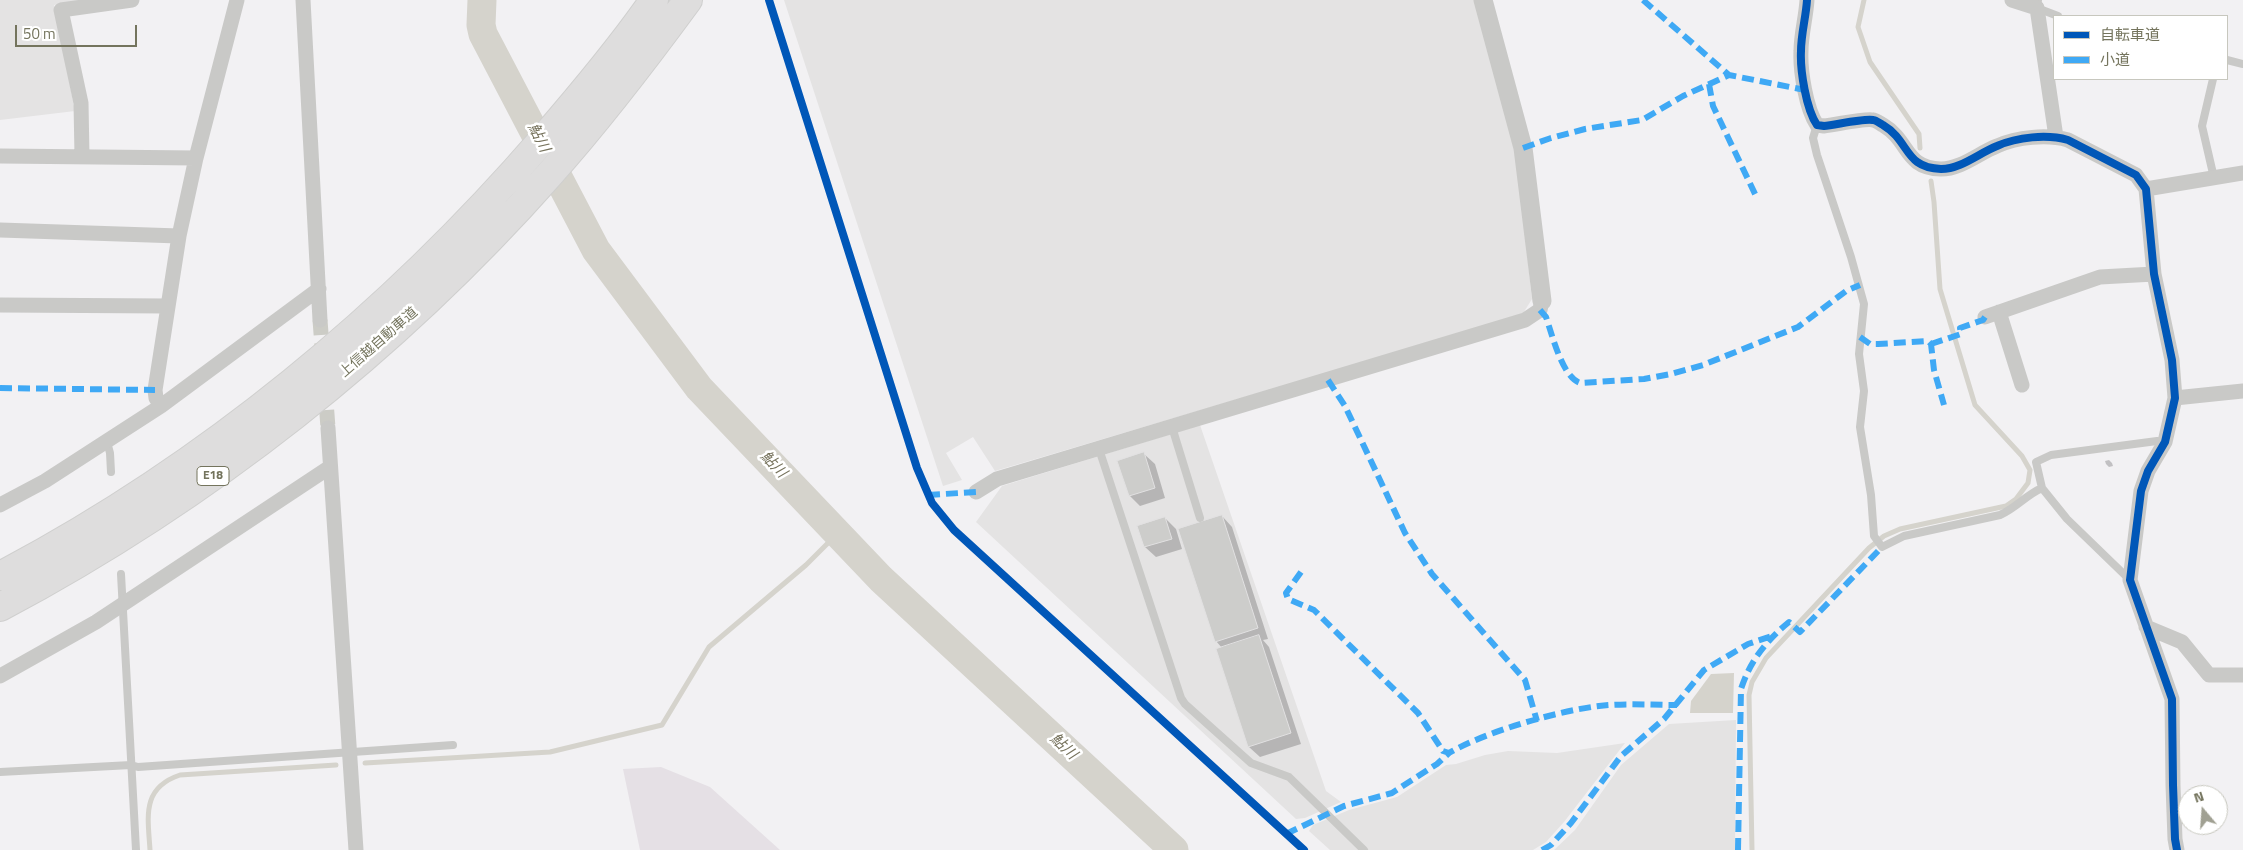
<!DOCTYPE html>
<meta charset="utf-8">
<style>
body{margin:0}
#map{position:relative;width:2243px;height:850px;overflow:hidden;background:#f2f1f3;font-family:"Titillium Web","Noto Sans JP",sans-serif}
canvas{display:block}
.legend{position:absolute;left:2053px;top:15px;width:175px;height:65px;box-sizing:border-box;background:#fff;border:1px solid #c7c7be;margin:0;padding:6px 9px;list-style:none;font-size:15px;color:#74745d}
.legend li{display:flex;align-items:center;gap:10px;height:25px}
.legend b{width:25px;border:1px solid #c7c7be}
.north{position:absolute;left:2178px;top:785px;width:50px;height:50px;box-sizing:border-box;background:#fff;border:1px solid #c7c7be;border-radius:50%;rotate:342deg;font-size:14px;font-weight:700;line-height:20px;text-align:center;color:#74745d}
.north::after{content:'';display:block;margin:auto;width:18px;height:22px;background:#a0a092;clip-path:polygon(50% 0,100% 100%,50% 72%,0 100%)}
.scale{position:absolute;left:15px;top:25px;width:122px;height:22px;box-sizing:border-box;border:2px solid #74745d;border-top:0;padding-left:6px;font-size:15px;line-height:18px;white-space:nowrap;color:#74745d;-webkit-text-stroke:4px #fff;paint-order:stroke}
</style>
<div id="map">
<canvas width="2243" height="850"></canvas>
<ul class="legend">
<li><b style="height:6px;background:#0057b8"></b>自転車道</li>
<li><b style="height:6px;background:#3fa9f5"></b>小道</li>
</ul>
<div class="north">N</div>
<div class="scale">50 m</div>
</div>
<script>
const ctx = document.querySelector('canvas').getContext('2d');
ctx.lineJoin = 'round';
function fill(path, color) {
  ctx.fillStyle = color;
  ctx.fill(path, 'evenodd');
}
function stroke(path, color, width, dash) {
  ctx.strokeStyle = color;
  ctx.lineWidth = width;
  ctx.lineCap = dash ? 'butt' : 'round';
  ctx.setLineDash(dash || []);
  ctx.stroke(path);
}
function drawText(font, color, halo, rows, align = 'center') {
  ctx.font = font + ' "Titillium Web","Noto Sans JP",sans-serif';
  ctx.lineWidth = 5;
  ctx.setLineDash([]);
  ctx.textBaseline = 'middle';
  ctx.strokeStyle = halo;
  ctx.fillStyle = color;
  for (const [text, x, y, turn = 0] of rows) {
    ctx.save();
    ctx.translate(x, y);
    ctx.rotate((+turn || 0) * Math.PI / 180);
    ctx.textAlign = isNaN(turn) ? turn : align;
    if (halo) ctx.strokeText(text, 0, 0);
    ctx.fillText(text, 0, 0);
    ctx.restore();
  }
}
fill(new Path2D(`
 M0,0H92L54,5L75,111L0,120Z
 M784,0H1476L1517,161L1532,299L1522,315L995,471L973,437L946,453L962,480L943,486Z
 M1200,425L1326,791L1341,802L1305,818L1296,819L976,522L1002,486Z
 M1736,720L1735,850H1554L1575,830L1621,765L1669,724Z
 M1625,743L1564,822L1546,842L1533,850H1330L1309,831L1313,825L1349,810L1397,797L1446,765L1456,764L1485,755L1508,751L1557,753Z`), '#e4e3e3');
fill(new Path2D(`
 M661,767L710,787L780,850H640L623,769Z`), '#e5e0e5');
fill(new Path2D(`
 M1734,673L1733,713H1690L1691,701L1711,674Z`), '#d5d3cc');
fill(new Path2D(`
 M1144,454L1155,464L1165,498L1140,506L1130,496Z
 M2109,460L2112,463L2113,466L2109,467L2106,464L2105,461Z
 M1222,516L1232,527L1268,639L1263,640L1269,647L1301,744L1260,757L1249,747L1217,649L1222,648L1216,641Z
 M1165,518L1176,529L1182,549L1156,557L1145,547L1139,526Z`), '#0003');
stroke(new Path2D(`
 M1864,0L1858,27L1870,62L1919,134L1920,148
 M365,763L550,752L662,725L709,647L806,565L838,533
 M150,850C148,817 141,788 180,775L336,765
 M1752,850L1749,695L1752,682L1766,658L1869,548L1884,536L1900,529L2006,506L2016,499L2028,483L2030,470L2022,456L1975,405L1940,289L1934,202L1931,181`), '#d5d3cc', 5);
stroke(new Path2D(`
 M482,0L481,25L483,34L596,250L699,388L881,579L1174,850`), '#d5d3cc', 29);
const building = new Path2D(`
 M1144,452L1155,488L1129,496L1117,461Z
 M1222,515L1258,628L1215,642L1178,529Z
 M1165,517L1172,539L1144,547L1137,526Z
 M1259,635L1291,733L1248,747L1216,649Z`);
fill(building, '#cdcdcb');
stroke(building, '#e2e1e2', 1);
stroke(new Path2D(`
 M320,320L323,359
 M325,387L328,428`), '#ccccc6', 15, [15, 8]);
const motorway = new Path2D(`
 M0,576C207,467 392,314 544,138C582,94 621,48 654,0
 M0,607C207,497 394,350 549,175C599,119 644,60 688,0`);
stroke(motorway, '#cfcfce', 30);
stroke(new Path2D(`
 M2038,0L2037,8L2058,16
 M2227,60L2243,64
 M2213,79L2202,126L2214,178
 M1817,125L1813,138L1817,155L1851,257L1864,304L1859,354L1864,391L1860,427L1871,495L1874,536L1882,547L1904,536L2000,515C2016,508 2026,495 2042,488
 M1172,427L1200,518
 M107,442L110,453L111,472
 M1099,449L1181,698L1185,704L1251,763L1289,777L1364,850
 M121,574L136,850
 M2130,580L2067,519L2042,488L2036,462L2051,455L2157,441L2165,442
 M0,772L131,765L138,767L453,745`), '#c9c9c7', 8);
stroke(new Path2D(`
 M303,0L320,320
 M1807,0C1806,17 1801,34 1801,51C1800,70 1806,109 1817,125L1824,126C1835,125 1865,118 1873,120C1876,120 1881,124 1883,125C1910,141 1904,168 1941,169C1961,169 1979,153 1997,146C2017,137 2047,134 2068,140L2136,175L2146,189L2154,274L2172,360L2175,398L2165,442L2148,471L2141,491L2130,580L2172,699L2173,785L2175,839L2177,850
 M2012,0L2037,8L2056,137
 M0,156L196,158
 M82,156L81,103L61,10L132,0
 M2146,189L2243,173
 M0,230L179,236
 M0,305L167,306
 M1999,312L2022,385
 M1985,317L2100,277L2154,274
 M2175,398L2243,391
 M161,406L156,398L155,390L179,236L196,158L237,0
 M328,428L356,850
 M976,492L997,479L1525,320L1540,310L1542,301
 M0,505L45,481L161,406L319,289
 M2146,627L2182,642L2209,675H2243
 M0,676L96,622L330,467`), '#c9c9c7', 15);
stroke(new Path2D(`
 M1483,0L1523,148L1542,301`), '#c9c9c7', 19);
stroke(motorway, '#dedddd', 28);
stroke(new Path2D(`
 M1643,0L1729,75
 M1709,84L1713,106L1756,196
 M1523,148L1551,138L1585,129L1642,120L1683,96L1729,75L1805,90
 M1540,310L1546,317C1552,334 1562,377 1580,383L1644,379L1671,374L1703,365L1798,327L1846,291L1860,285
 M1860,337L1870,344H1878L1928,341L1931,344L1934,370L1944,405
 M1931,344L1961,334L1960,328L1983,320L1985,317
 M1328,380L1345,406L1405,533L1432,574L1525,680L1537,721
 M0,388L155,390
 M928,495L976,492
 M1301,572L1286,593L1288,599L1314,610L1319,615L1418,713L1443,751L1449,753C1485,732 1557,711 1599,706C1624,703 1651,705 1677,705
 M1286,834L1344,806L1392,793L1437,764L1449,753
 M1542,850L1551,845L1571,823L1621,756L1664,719L1704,670L1748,644L1772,636
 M1738,850L1741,689C1750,661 1766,641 1789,622L1800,632L1882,547`), '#3fa9f5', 6, [12, 6]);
stroke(new Path2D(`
 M769,0L917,468L932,503L954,530L1304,850
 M1807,0C1806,17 1801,34 1801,51C1800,70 1806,109 1817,125L1824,126C1835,125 1865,118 1873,120C1876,120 1881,124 1883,125C1910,141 1904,168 1941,169C1961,169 1979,153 1997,146C2017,137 2047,134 2068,140L2136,175L2146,189L2154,274L2172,360L2175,398L2165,442L2148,471L2141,491L2130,580L2172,699L2173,785L2175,839L2177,850`), '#0057b8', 8);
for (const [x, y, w] of [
 [213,476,32]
]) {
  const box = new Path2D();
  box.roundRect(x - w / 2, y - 9.5, w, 19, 4);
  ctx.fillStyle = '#fff';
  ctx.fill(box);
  stroke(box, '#74745d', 1);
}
drawText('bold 12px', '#74745d', null, [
 ["E18",213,476]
]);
drawText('14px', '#74745d', '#fff', [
 ["上信越自動車道",379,343,-41]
]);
drawText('italic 15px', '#76725c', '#fff', [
 ["鮎川",538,138,63],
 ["鮎川",773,465,46],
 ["鮎川",1063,747,43]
]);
</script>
